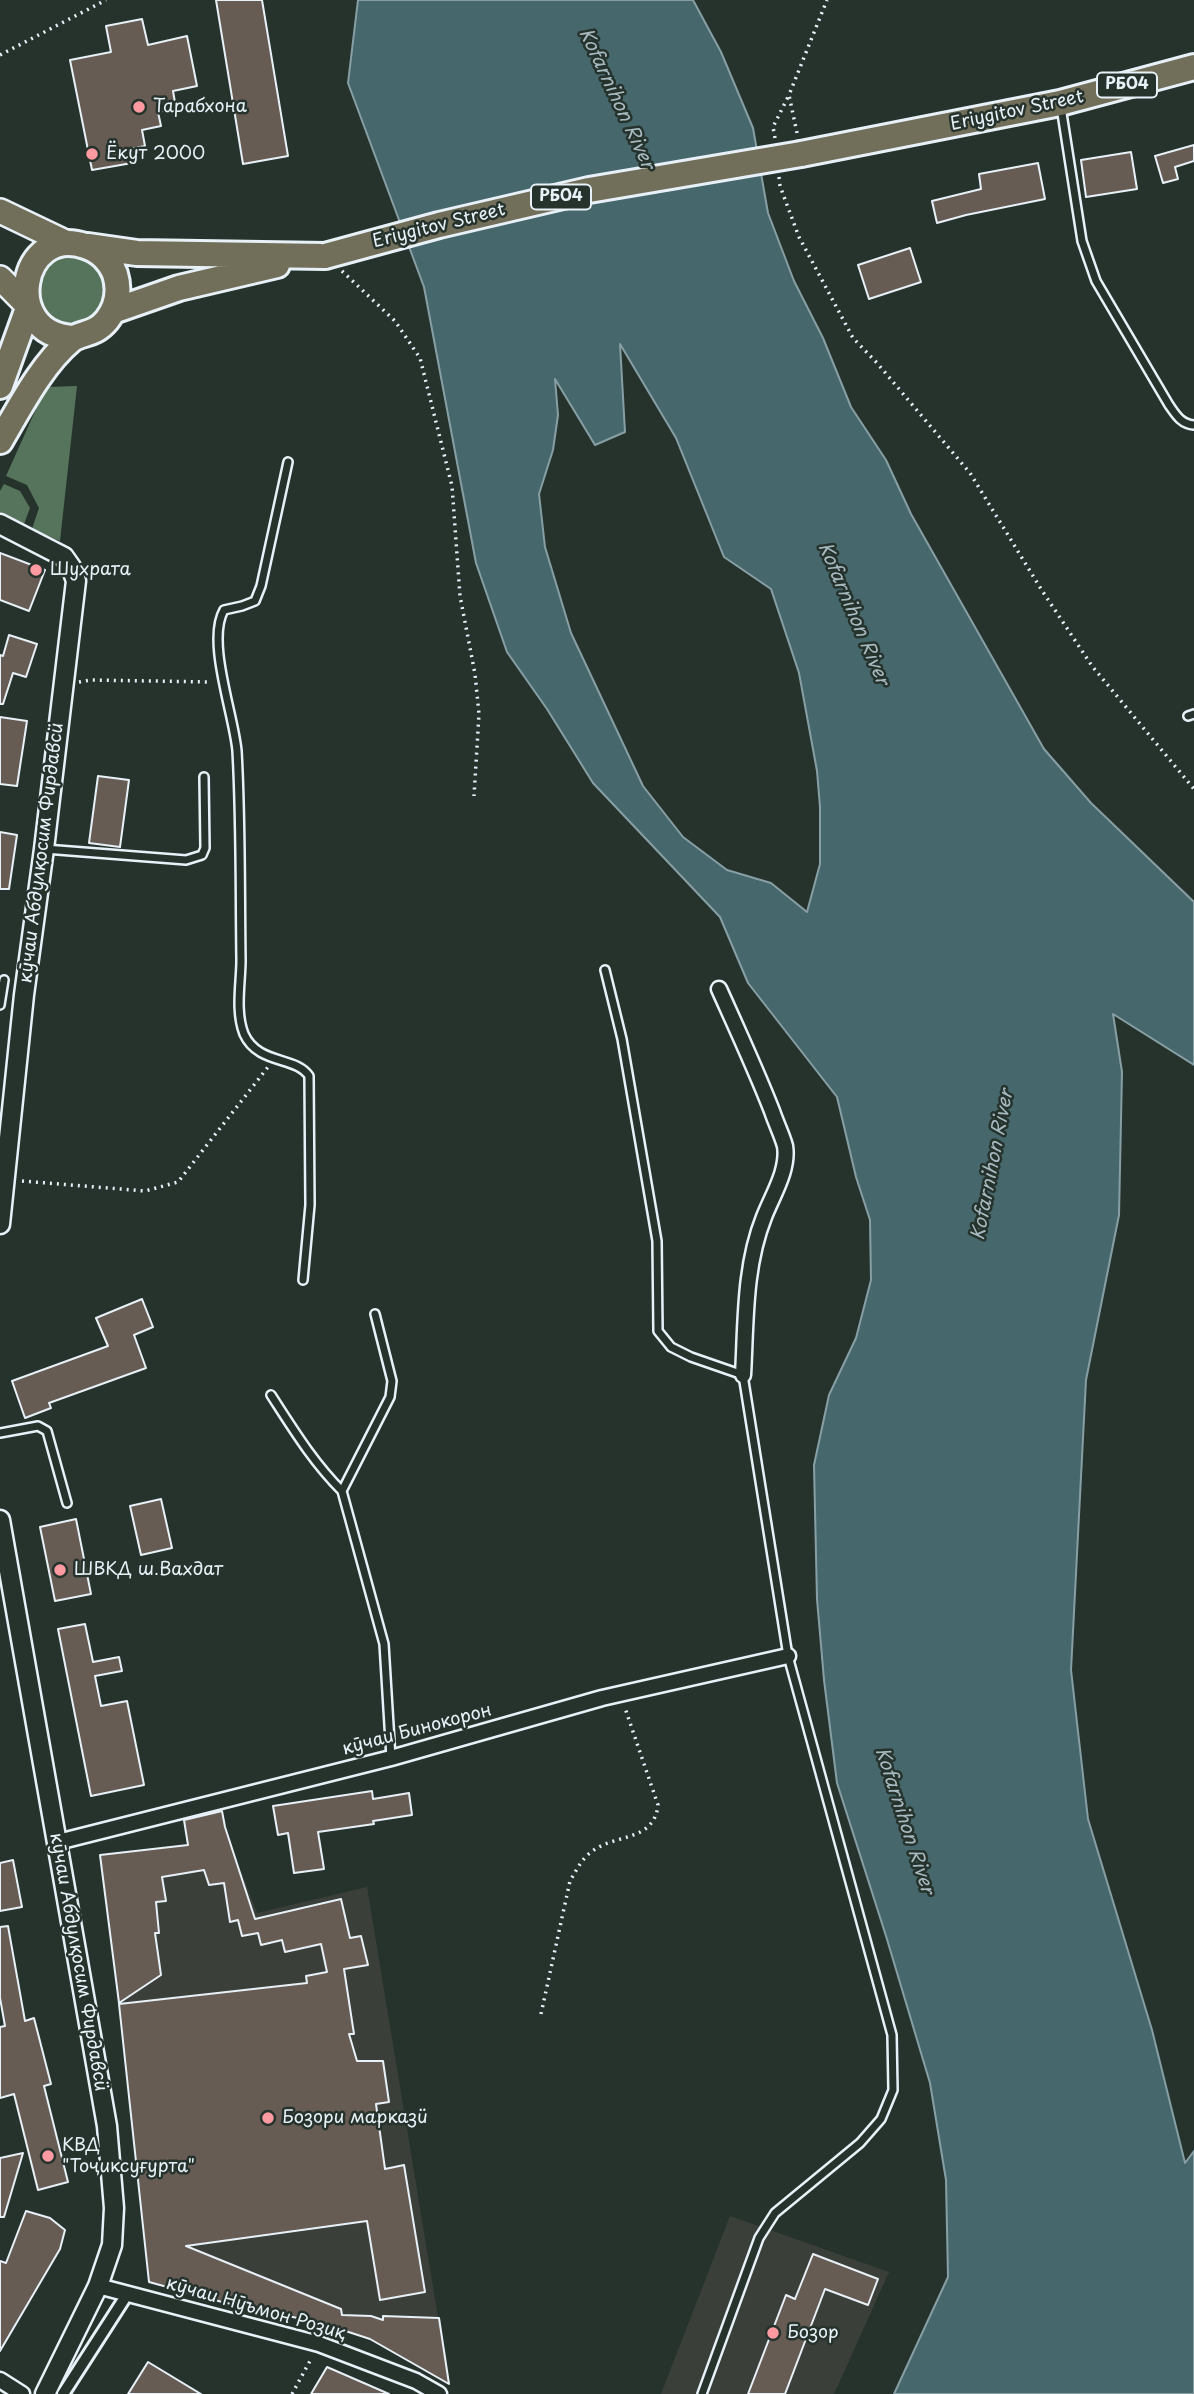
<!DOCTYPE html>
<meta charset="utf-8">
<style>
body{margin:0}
canvas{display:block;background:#26332d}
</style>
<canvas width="1194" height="2394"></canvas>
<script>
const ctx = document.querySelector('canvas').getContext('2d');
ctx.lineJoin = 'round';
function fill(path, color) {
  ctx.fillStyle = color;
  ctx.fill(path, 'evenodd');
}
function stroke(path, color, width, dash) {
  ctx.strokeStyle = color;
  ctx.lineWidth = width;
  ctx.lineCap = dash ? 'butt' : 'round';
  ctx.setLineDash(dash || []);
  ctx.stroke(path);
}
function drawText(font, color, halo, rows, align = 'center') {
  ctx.font = font + ' "Playpen Sans",sans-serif';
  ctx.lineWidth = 5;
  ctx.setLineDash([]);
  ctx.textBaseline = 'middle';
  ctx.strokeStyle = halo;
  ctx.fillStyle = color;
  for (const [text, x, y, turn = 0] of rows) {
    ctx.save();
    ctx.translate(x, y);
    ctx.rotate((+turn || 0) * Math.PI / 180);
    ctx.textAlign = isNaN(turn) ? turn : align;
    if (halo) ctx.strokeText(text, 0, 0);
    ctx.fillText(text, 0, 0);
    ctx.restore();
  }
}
fill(new Path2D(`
 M228,1838L257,1913L367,1887L449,2384L370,2339L319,2322L222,2302L149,2282L114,1955L158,1850Z
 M730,2216L889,2272L834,2394H661Z`), '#3a3f39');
fill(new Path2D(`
 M80,254L101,267L109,290L101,314L79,329L42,319L32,283L55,255Z
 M77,386L60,541L32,529L39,508L27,485L6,476L46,387Z
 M4,484L20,491L30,508L24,524L0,514V491Z`), '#56735b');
const water = new Path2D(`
 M358,0H693L721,52L753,128L768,213L794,281L823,338L851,407L886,460L911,514L1044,749L1091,803L1194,902V1065L1113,1014L1122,1072L1119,1215L1086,1380L1071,1670L1088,1819L1152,2030L1185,2163L1194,2151V2394H894L948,2277L946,2180L930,2083L886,1936L837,1783L824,1680L817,1599L814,1465L829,1395L856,1338L871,1280L870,1220L856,1177L837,1097L748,983L720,917L593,783L547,709L507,652L476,563L424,287L348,83ZM620,344L676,438L724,557L771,589L799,673L817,771L820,807V864L807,912L771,883L727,870L683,837L643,786L571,633L545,547L539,494L553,450L558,415L555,379L595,445L625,432Z`);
fill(water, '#46686c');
stroke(water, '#879fa4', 2);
const building = new Path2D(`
 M216,0H262L288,156L243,164Z
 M142,19L148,45L187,36L197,86L173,91L176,108L158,112L161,126L142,130L145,146L130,149L132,163L92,170L70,60L111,52L106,26Z
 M1194,145V161L1175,167L1178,179L1163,183L1155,156Z
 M1131,152L1137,189L1086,197L1081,160Z
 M1038,163L1045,199L966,215L937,223L932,201L981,189L979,174Z
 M910,248L921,282L869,299L858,265Z
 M0,553L45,570L29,611L0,600Z
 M9,635L37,644L26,677L13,673L3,704H0V655L3,656Z
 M0,717L27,721L17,786L0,784Z
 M98,776L129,780L120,847L89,843Z
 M0,832L17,835L9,889H0Z
 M142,1299L153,1327L134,1335L146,1368L49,1403L51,1408L25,1418L12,1381L108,1346L96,1318Z
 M161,1499L172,1548L141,1555L130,1506Z
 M76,1519L91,1594L55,1601L40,1527Z
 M85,1624L93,1662L119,1657L122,1671L95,1676L101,1706L127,1701L144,1785L91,1796L58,1629Z
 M372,1791L373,1799L409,1793L412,1815L373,1821L374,1824L318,1832L324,1869L294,1873L288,1833L278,1835L273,1806Z
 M222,1811L225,1827L255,1919L341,1899L350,1938L361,1936L368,1965L344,1969L354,2034H349L357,2061H383L389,2102L376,2104L385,2169L404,2165L425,2292L380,2300L367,2221L186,2246L341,2309L342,2315L371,2316L383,2320V2316L439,2318L449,2384L370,2339L321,2323L222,2302L149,2282L119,2004L307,1983L306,1976L327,1972L321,1944L285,1952L282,1940L261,1945L258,1933L242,1936L238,1920L230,1922L224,1883L209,1885L204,1870L162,1877L166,1901L156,1902L159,1933H155L161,1975L119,2003L100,1855L188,1845L184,1820Z
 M13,1860L22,1907L0,1911V1863Z
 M8,1926L25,2021L34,2018L51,2084L44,2086L68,2182L38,2190L14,2094L0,2098V2027L5,2026L0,1998V1927Z
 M23,2153L4,2217H0V2158Z
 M26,2211L50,2218L65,2230L60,2249L0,2351V2261L6,2263Z
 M813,2254L878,2279L868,2305L825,2289L785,2394H748L786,2295L795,2299Z
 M148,2362L201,2394H128Z
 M327,2367L389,2394H311Z`);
fill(building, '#675c54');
stroke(building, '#e8f1f8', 2);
const service = new Path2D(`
 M1061,107L1082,241L1096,281L1169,405C1176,415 1181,424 1194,425
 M288,462L261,586L255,601L242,606L224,610C206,641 234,715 237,751C241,820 240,890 241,960C241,983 235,1011 244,1034C258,1065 296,1056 309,1076L310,1205L303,1280
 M1188,716L1194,714
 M45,849L186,860L202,855L205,848L204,777
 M605,970L622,1039L657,1241L658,1331L671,1347L691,1357L743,1375L788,1656L892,2035L893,2090L881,2119L860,2143L775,2213L759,2238L702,2394
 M0,1005L4,980
 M271,1395C293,1429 313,1462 342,1491L384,1644L391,1758
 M0,1433L38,1426L47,1431L67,1503
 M342,1491L390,1397L392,1381L375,1314`);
const pedestrian = new Path2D(`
 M63,2394L128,2293`);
const minor = new Path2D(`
 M719,989C737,1029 756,1070 772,1111C776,1123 782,1135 785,1146C789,1170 772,1196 764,1217C744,1267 746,1323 743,1375
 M58,1842L391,1758L602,1698L788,1656
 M98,2286L319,2344L416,2381L439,2394
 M0,2380L22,2394`);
const tertiary = new Path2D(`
 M0,524L64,557L71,567L76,581L44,849L24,995L0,1224
 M0,1520L107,2126L114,2208L112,2245L98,2286L45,2394`);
const primary = new Path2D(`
 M0,211L67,243
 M0,278L24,302`);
const trunk = new Path2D(`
 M801,154L1060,103L1194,67
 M88,246L137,253L325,256
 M113,311L179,288L277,265
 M0,386L27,311
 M0,441C19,409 41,365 71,340C81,332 94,336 107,320C117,307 120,290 115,274C110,261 99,250 85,246C20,224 0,334 73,338`);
stroke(service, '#e8f1f8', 12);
stroke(pedestrian, '#e8f1f8', 16);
stroke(minor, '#e8f1f8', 19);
stroke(tertiary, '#e8f1f8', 23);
stroke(primary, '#e8f1f8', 28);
stroke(trunk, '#e8f1f8', 30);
stroke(new Path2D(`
 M0,55L106,0
 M797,133L789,95L827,0
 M775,138L773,127L789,95
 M779,177L780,186L799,237L853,338L877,363L970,473L1041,589L1092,666L1194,789
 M342,271L395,321L420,358L452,486L460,596L475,674L479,714L474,796
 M79,682L91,680L211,682
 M22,1181L145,1191L178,1182L268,1067
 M541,2014L570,1881C576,1871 581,1860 590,1853C613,1833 654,1843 658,1805L625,1708
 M292,2394L311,2359`), '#e8f1f8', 3.5, [2, 5]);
stroke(service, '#26332d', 7);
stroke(pedestrian, '#26332d', 10);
stroke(minor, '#26332d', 14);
stroke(tertiary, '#26332d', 18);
stroke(primary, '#716e59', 23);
stroke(trunk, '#716e59', 24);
const trunkBridge = new Path2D(`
 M325,256L439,225L589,190L801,154`);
stroke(trunkBridge, '#e8f1f8', 30, []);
stroke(trunkBridge, '#716e59', 24);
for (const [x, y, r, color] of [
 [139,107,7,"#ff9aa2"],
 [92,154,7,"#ff9aa2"],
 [36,570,7,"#ff9aa2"],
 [60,1570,7,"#ff9aa2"],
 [268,2118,7,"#ff9aa2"],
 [48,2156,7,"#ff9aa2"],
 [773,2333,7,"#ff9aa2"]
]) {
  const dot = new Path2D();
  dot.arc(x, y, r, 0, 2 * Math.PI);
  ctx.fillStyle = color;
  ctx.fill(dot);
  stroke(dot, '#26332d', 2.5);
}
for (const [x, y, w] of [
 [1127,85,60],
 [561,197,60]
]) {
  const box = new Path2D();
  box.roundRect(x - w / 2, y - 12.5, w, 25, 5);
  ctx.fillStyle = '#26332d';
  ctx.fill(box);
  stroke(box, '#e8f1f8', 2);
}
drawText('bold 16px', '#e8f1f8', null, [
 ["РБ04",1127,85],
 ["РБ04",561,197]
]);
drawText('18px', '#e8f1f8', '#26332d', [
 ["Тарабхона",153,107],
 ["Ёкут 2000",106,154],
 ["Шухрата",50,570],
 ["ШВКД ш.Вахдат",74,1570],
 ["Бозори марказӣ",282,2118],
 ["КВД",62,2146],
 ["\"Тоҷиксуғурта\"",62,2167],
 ["Бозор",787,2333]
], 'left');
drawText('18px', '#e8f1f8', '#26332d', [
 ["Eriygitov Street",1017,111,-12],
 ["Eriygitov Street",439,226,-14],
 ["кӯчаи Абдулқосим Фирдавсӣ",42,853,-83],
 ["кӯчаи Бинокорон",417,1730,-15],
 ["кӯчаи Абдулқосим Фирдавсӣ",78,1962,80],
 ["кӯчаи Нӯъмон Розиқ",256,2309,16]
]);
drawText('italic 19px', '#a7bac0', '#26332d', [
 ["Kofarnihon River",616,99,65],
 ["Kofarnihon River",853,614,67],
 ["Kofarnihon River",993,1165,-79],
 ["Kofarnihon River",904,1821,72]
]);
</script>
